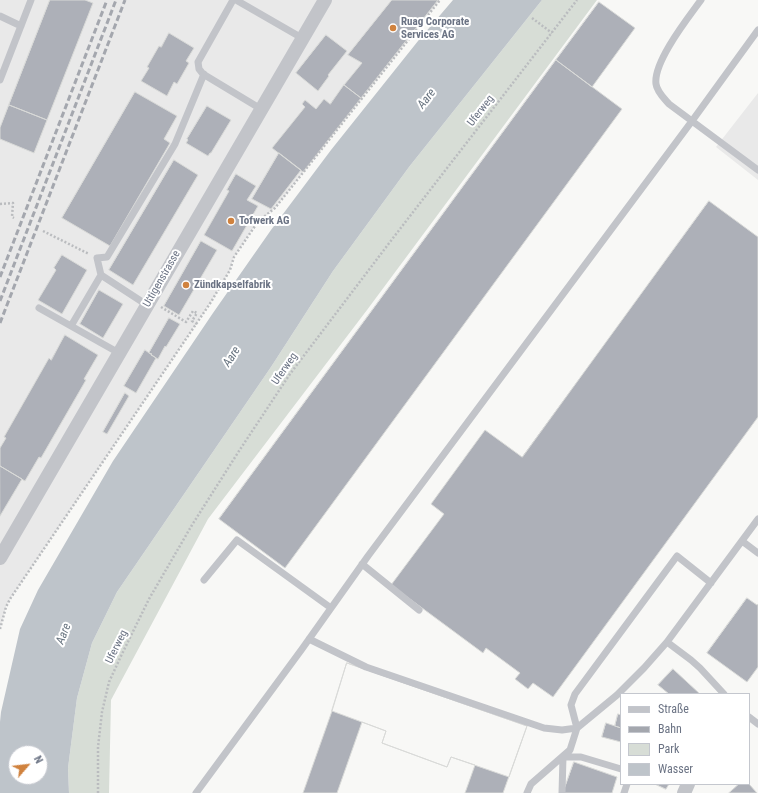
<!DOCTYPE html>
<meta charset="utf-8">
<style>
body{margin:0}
#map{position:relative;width:758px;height:793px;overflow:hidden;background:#f8f8f6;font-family:"Roboto Condensed",sans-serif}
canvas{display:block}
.legend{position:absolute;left:620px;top:693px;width:130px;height:92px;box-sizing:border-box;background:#fff;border:1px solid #c4c7ce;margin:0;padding:5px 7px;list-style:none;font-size:12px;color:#6b7384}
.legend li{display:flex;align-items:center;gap:8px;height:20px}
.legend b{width:20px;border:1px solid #c4c7ce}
.north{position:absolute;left:8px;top:745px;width:40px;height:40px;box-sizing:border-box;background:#fff;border:1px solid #c4c7ce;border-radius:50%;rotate:62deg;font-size:11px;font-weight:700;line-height:16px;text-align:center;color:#6b7384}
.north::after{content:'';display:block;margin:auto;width:14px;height:18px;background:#d0823e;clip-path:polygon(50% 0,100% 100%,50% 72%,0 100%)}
</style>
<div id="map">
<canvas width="758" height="793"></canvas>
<ul class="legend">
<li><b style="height:5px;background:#c2c4c9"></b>Straße</li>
<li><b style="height:5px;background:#a4a7ae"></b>Bahn</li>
<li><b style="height:11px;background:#d7ddd6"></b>Park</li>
<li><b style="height:11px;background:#bec4ca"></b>Wasser</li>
</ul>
<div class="north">N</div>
</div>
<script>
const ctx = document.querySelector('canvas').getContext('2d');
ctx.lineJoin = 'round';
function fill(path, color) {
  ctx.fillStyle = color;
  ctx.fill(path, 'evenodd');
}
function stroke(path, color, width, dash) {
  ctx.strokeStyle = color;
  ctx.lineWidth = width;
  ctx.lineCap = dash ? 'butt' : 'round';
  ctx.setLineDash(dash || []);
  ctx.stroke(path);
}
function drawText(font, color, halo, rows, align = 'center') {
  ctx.font = font + ' "Roboto Condensed",sans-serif';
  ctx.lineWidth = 4;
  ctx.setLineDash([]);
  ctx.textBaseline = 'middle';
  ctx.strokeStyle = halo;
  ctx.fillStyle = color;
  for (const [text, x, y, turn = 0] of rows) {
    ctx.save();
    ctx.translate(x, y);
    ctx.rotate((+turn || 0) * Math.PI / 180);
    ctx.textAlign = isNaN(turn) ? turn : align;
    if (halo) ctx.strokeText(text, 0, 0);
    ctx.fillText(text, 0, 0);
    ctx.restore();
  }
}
fill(new Path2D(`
 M0,0H440L275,208L260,220L254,227L234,257L230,270L211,302L10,599L6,607L0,629Z
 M758,93V180L716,147Z`), '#e9e9e9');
fill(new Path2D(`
 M542,0H597L367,310L208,519L111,700L109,793H69L68,768L77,698L92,643L117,592L271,367L333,271L409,167Z`), '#d7ddd6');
fill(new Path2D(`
 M453,0H542L409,167L333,271L271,367L117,592L92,643L77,698L68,768L69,793H0V722L1,712L20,629L38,590L113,461L213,313L271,230L331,150L418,41ZM16,753H40V777H16Z`), '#bec4ca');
const building = new Path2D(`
 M50,0H85L93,3L47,120L9,105Z
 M392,0H438L361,98L344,85L362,63L348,55Z
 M599,2L635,28L592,87L556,60Z
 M169,33L194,48L186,61L189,63L177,84L174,82L167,96L141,81L149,68L147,67L159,46L161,47Z
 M326,35L347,51L328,75L329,76L318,91L296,73Z
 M556,60L622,109L285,568L219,519Z
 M344,85L361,98L303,172L272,148L305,107L302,104L305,100L316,109L324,99L330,104Z
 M135,92L177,116L164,139L170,143L110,246L62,218Z
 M9,105L47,120L34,153L0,139V128Z
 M207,106L231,120L211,153H210L208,156L186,143L188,140L187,139Z
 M279,153L301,170L271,209L252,199Z
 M174,160L198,175L133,285L109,270Z
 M236,174L256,186L247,200L258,206L232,251L204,235L229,191L227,190Z
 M709,201L758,237V417L553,697L533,683L528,689L515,679L520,673L486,648L483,653L391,585L444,514L431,504L485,430L522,457Z
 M201,241L217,250L179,315L164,306Z
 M62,255L87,270L62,314L38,300L56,270L54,268Z
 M99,290L123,304L103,338L80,324Z
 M169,318L180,324L166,347L165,346L158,359L151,355L152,354L149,353Z
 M65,335L98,355L84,379L86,380L41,458L39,457L25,481L0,466V448L6,438L4,437L49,358L51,360Z
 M145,350L156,358L136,393L124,386Z
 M125,393L129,396L107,434L103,432Z
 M0,466L22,479L0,516Z
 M747,598L757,605L758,604V667L747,682L707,653Z
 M347,663L527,726L503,793H465L475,765L451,757L447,767L382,743L386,731L362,722L337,793H303L332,711Z
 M347,663L527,726L509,777L451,757L447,767L382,743L386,731L332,711Z
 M673,669L700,694H669L658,685Z
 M618,714L621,715V728L615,726Z
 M606,723L621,728V742L602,737Z
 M574,762L617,777L612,793H563Z
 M655,784H669L666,789Z
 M739,784H749L757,793H729Z`);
fill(building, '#adb0b8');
stroke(building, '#d9dad8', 1);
stroke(new Path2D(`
 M532,18L552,33
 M0,204L13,203L12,217L14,218
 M43,231L89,254
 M161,307L186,322L193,311L197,313L192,321L197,324
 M0,629L6,607L10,599L211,302L230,270L234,257L255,226L260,220L275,208L440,0
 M98,793V747L102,712L109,682L121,656L149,599L192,525L239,451L290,374L393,238L577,0`), '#babcbf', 2.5, [2, 2]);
stroke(new Path2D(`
 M233,0L198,62L199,69L203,74L261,109
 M236,0L302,38
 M701,0C688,18 653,62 656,84C657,92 664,98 669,104L758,170
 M0,16L21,26
 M0,80L31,0
 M147,305L101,275L97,258L107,257L175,144L204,74
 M39,308L119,353
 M71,326L101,275
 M742,541L758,553
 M362,564L419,610
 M204,580L237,540L331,608
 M309,639L366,667L544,728L562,730L577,728L571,705L575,694L677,556L711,583
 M667,642L691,660L700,668L724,694
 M749,717L758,724
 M196,793L302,649L368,556L692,121L758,30
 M527,793L531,784L570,750L577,728L617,695L644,668L667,642L758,519
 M562,793L563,757H581L621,769
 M624,793L627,784`), '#c2c4c9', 7);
stroke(new Path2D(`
 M0,558L325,0
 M684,793L688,784`), '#c2c4c9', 14);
stroke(new Path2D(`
 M0,277L107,0
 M0,301L116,0
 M0,323L125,0`), '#a4a7ae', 3, [6, 3]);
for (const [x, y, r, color] of [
 [393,28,4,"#d0823e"],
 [231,221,4,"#d0823e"],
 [186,285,4,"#d0823e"]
]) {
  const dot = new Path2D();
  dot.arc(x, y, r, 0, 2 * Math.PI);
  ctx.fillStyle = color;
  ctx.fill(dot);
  stroke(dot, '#fff', 1.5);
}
drawText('bold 11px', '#6b7384', '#fff', [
 ["Ruag Corporate",401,22],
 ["Services AG",401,35],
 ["Tofwerk AG",239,221],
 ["Zündkapselfabrik",194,285]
], 'left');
drawText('11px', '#6b7384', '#fff', [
 ["Uferweg",481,111,-52],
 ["Uttigenstrasse",162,279,-60],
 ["Uferweg",285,369,-55],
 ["Uferweg",117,647,-64]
]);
drawText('italic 12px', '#67737f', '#fff', [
 ["Aare",427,99,-52],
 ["Aare",232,357,-57],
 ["Aare",64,634,-69]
]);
</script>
